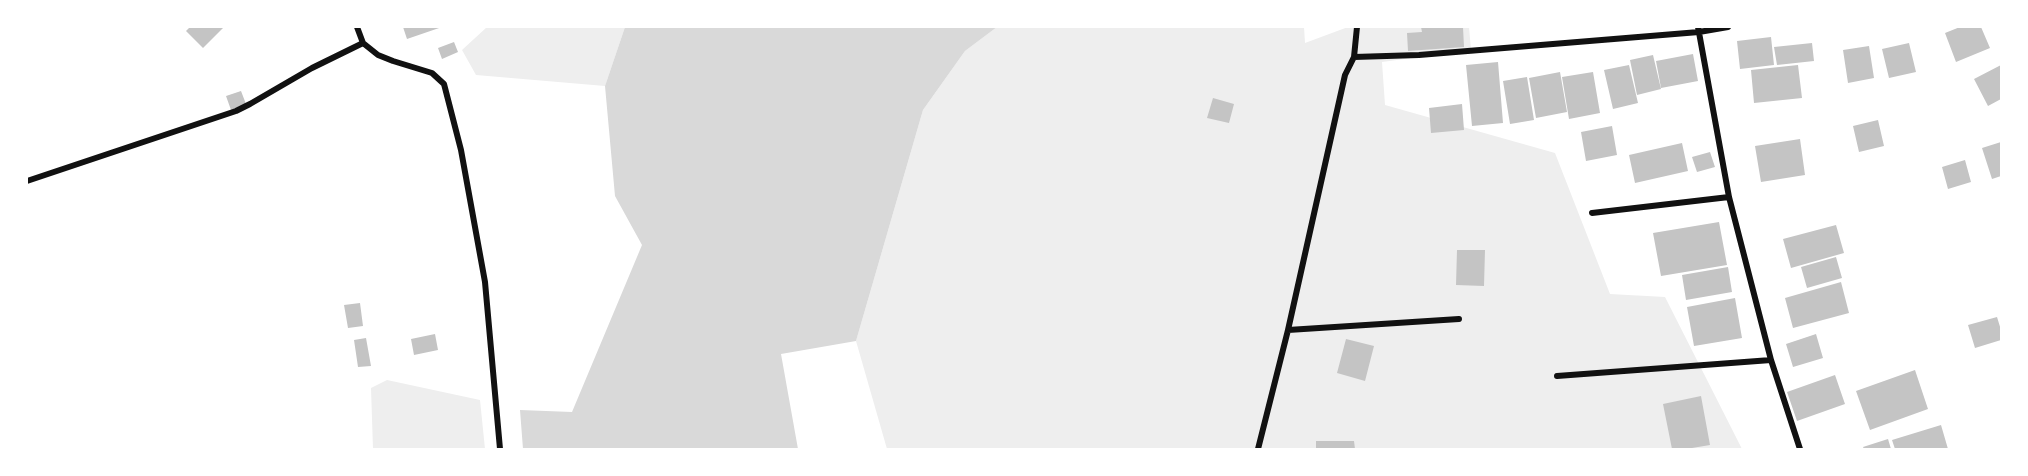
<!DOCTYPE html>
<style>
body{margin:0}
#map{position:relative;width:2028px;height:476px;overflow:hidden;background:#fff;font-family:Manrope,sans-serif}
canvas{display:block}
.frame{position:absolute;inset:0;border:28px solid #fff;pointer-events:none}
</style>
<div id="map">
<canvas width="2028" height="476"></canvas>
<div class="frame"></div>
</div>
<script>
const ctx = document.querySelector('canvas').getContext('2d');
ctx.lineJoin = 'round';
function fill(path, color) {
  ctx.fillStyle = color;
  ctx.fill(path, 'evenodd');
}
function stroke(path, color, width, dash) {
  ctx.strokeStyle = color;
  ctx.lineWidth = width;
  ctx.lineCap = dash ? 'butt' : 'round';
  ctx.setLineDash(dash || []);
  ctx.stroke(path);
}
fill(new Path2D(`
 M487,27H625L605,86L476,75L462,50Z
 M997,27H1304L1305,43L1348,27H1469L1471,50L1382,62L1385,105L1555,153L1610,294L1665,297L1742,449H887L856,341L923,110L965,51Z
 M387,380L480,400L485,449H373L371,388Z`), '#eee');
fill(new Path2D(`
 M625,27H997L965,51L923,110L856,341L781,354L798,449H523L520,410L572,412L642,245L615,196L605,86Z`), '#d9d9d9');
fill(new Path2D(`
 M190,27H224L203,48L186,31Z
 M403,27H442L407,39Z
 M1421,27H1463L1464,47L1408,51L1407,33L1422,32Z
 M1960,27H1981L1990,48L1956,62L1945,33Z
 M1771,37L1774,65L1740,69L1737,41Z
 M454,42L458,52L442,59L438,48Z
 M1812,43L1814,61L1777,65L1774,47Z
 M1909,43L1916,72L1889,78L1882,49Z
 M1869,46L1874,78L1848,83L1843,50Z
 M1693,54L1698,81L1661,88L1656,61Z
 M1653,55L1661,89L1637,95L1630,60Z
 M1498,62L1503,123L1472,126L1466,65Z
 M1629,65L1638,103L1613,109L1604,70Z
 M1798,65L1802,98L1754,103L1751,70Z
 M2001,65V99L1988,106L1974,79Z
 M1560,72L1567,112L1536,118L1529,78Z
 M1593,72L1600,113L1569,119L1562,77Z
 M1527,77L1534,120L1510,124L1503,81Z
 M241,91L246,104L231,110L226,96Z
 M1213,98L1234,104L1229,123L1207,118Z
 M1462,104L1464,130L1431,133L1429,108Z
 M1878,120L1884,146L1859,152L1853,126Z
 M1612,126L1617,155L1586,161L1581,132Z
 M1800,139L1805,175L1761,182L1755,146Z
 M2001,142V176L1992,179L1982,148Z
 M1682,143L1688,171L1635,183L1629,155Z
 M1710,152L1715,167L1697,172L1692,157Z
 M1965,160L1971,182L1948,189L1942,167Z
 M1719,222L1727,265L1661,276L1653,233Z
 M1836,225L1844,253L1791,268L1783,239Z
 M1457,250H1485L1484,286L1456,285Z
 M1836,257L1842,278L1807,288L1801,267Z
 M1728,267L1732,292L1686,300L1682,275Z
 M1841,282L1849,313L1793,328L1785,298Z
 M1735,298L1742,338L1694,346L1687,307Z
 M360,303L363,326L348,328L344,305Z
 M1997,317L2001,330V340L1975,348L1968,325Z
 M435,334L438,350L414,355L411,339Z
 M1816,334L1823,358L1793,367L1786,344Z
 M366,338L371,366L358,367L354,340Z
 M1346,339L1374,346L1365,381L1337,373Z
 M1915,370L1928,409L1870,430L1856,391Z
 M1835,375L1845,404L1797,421L1787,392Z
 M1701,396L1710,445L1686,449H1672L1663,404Z
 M1941,425L1948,449H1895L1892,440Z
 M1888,439L1891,449H1864L1863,447Z
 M1316,441H1354L1355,449H1316Z`), '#c4c4c4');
stroke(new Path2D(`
 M357,27L363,43L378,55L393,61L432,73L444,84L461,150L485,282L500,449
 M1698,27L1729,197L1771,360L1800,449
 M1354,57L1357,27
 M27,181L236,111L250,104L312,68L363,43
 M1592,213L1729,197
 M1459,319L1288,330L1345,75L1354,57L1419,55L1699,32L1728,27
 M1557,376L1771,360
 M1258,449L1288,330`), '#111', 6);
</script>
